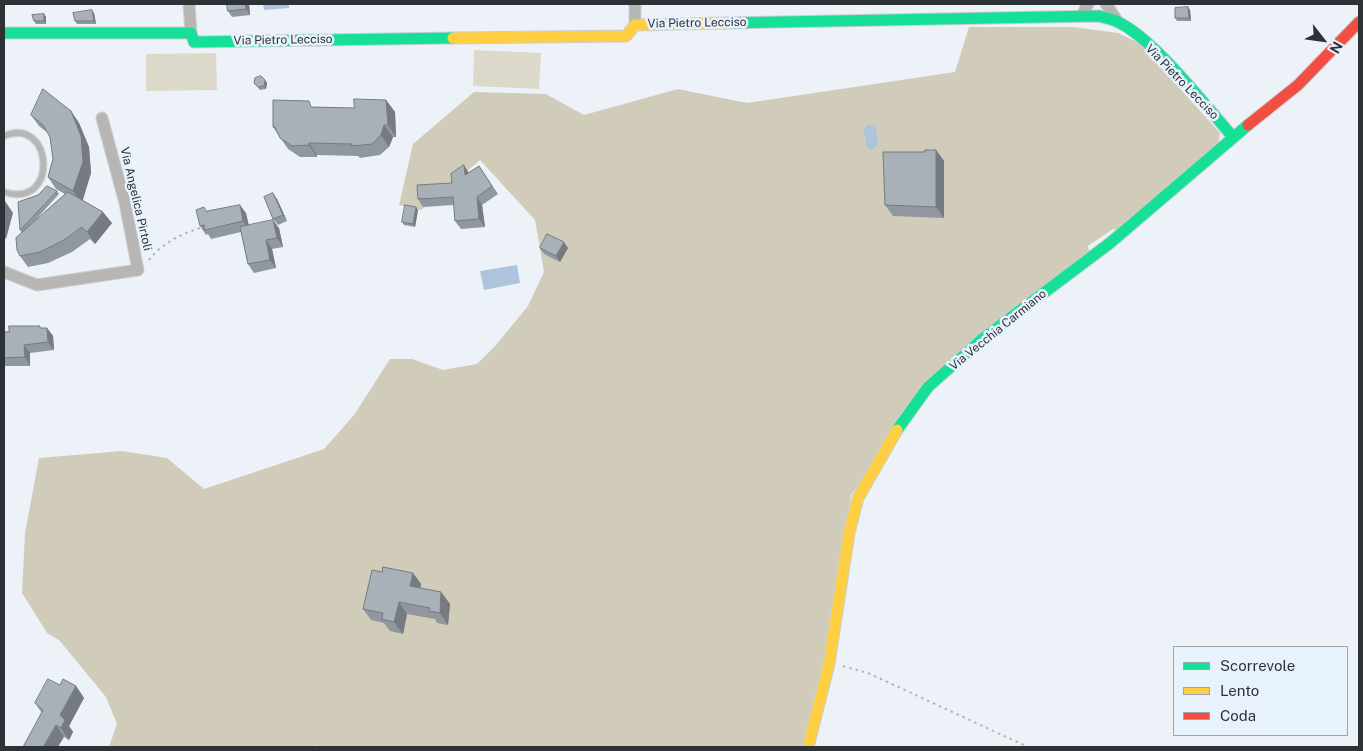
<!DOCTYPE html>
<style>
body{margin:0}
#map{position:relative;width:1363px;height:751px;overflow:hidden;background:#edf2f8;font-family:"Public Sans",sans-serif}
canvas{display:block}
.frame{position:absolute;inset:0;border:5px solid #2d3237;pointer-events:none}
.legend{position:absolute;left:1173px;top:646px;width:175px;height:90px;box-sizing:border-box;background:#e8f2fd;border:1px solid #9da5ae;margin:0;padding:6px 9px;list-style:none;font-size:15px;color:#2d3237}
.legend li{display:flex;align-items:center;gap:10px;height:25px}
.legend b{width:25px;border:1px solid #9da5ae}
.north{position:absolute;left:1298px;top:15px;width:50px;height:50px;-webkit-text-stroke:4px #e8f2fd;paint-order:stroke;rotate:120deg;font-size:14px;font-weight:700;line-height:20px;text-align:center;color:#2d3237}
.north::after{content:'';display:block;margin:auto;width:18px;height:22px;background:#2d3237;clip-path:polygon(50% 0,100% 100%,50% 72%,0 100%)}
</style>
<div id="map">
<canvas width="1363" height="751"></canvas>
<div class="frame"></div>
<ul class="legend">
<li><b style="height:6px;background:#16e098"></b>Scorrevole</li>
<li><b style="height:6px;background:#ffcf43"></b>Lento</li>
<li><b style="height:6px;background:#f24e42"></b>Coda</li>
</ul>
<div class="north">N</div>
</div>
<script>
const ctx = document.querySelector('canvas').getContext('2d');
ctx.lineJoin = 'round';
function fill(path, color) {
  ctx.fillStyle = color;
  ctx.fill(path, 'evenodd');
}
function stroke(path, color, width, dash) {
  ctx.strokeStyle = color;
  ctx.lineWidth = width;
  ctx.lineCap = dash ? 'butt' : 'round';
  ctx.setLineDash(dash || []);
  ctx.stroke(path);
}
function drawText(font, color, halo, rows, align = 'center') {
  ctx.font = font + ' "Public Sans",sans-serif';
  ctx.lineWidth = 5;
  ctx.setLineDash([]);
  ctx.textBaseline = 'middle';
  ctx.strokeStyle = halo;
  ctx.fillStyle = color;
  for (const [text, x, y, turn = 0] of rows) {
    ctx.save();
    ctx.translate(x, y);
    ctx.rotate((+turn || 0) * Math.PI / 180);
    ctx.textAlign = isNaN(turn) ? turn : align;
    if (halo) ctx.strokeText(text, 0, 0);
    ctx.fillText(text, 0, 0);
    ctx.restore();
  }
}
fill(new Path2D(`
 M474,50L541,53L539,89L473,86Z
 M216,53L217,90L146,91V54Z`), '#dcd9cb');
fill(new Path2D(`
 M969,27H1073L1118,33L1139,43L1220,133L1218,146L1120,230L1113,229L1088,246L1090,255L966,348L851,495L824,668L804,747H319L318,745L312,747H109L117,724L106,697L59,640L47,633L22,593L25,533L39,458L122,451L167,458L204,489L324,449L354,415L390,359H412L443,370L477,364L496,345L528,306L544,272L535,220L480,160L421,210L399,205L413,144L474,92L546,94L584,115L678,89L747,103L955,72Z`), '#d0ccb9');
fill(new Path2D(`
 M263,4H289V8L264,10Z
 M869,124L876,128L878,145L871,150L866,146V139L863,133L866,126Z
 M517,265L520,283L484,290L480,271Z`), '#aec4dc');
const lane = new Path2D(`
 M4,136C53,115 60,210 4,192`);
const street = new Path2D(`
 M189,4L191,33
 M635,4V25
 M1106,4L1118,22
 M1082,15L1088,4
 M4,272L37,285L138,270L125,203L102,118`);
const fast = new Path2D(`
 M726,23L1099,16C1105,18 1112,19 1118,22C1155,40 1204,104 1233,137
 M4,33H191L194,42L453,38
 M897,430L928,387L981,340L1110,243L1248,125`);
const slow = new Path2D(`
 M453,38L626,36L635,25L726,23
 M808,747L829,664L849,533L858,498L897,430`);
const jam = new Path2D(`
 M1248,125L1298,85L1359,22`);
stroke(lane, '#cbcfd4', 8);
stroke(street, '#cbcfd4', 13);
stroke(fast, '#cbcfd4', 13);
stroke(slow, '#cbcfd4', 13);
stroke(jam, '#cbcfd4', 13);
stroke(new Path2D(`
 M149,260C161,244 181,234 200,228
 M843,666L868,673L1028,747`), '#b4b5b3', 2, [2.5, 4]);
stroke(lane, '#b7b6b4', 5.5);
stroke(street, '#b7b6b4', 11);
stroke(fast, '#16e098', 11);
stroke(slow, '#ffcf43', 11);
stroke(jam, '#f24e42', 11);
fill(new Path2D(`
 M227,4H249L250,15L232,17L228,11Z
 M1188,7L1190,10L1191,21H1177L1175,18Z
 M94,13L96,24H77L75,21Z
 M44,14L46,17V24H36L34,21Z
 M265,80L267,83L266,89L260,90L254,83Z
 M386,100L395,112L396,137H393L389,147L380,155L360,158L358,156L317,155V157H300L288,149L273,127L314,107L354,108Z
 M71,111L79,123L89,147L91,173L82,200L112,223L95,244L90,239L72,252L48,263L28,267L20,256L22,233L20,230L57,191L59,194L30,226L65,194L56,189L48,177L53,159L50,137L48,133L39,126L31,115Z
 M936,150L944,161V218L893,216L885,205Z
 M479,166L498,194L482,205L485,227L461,229L455,221L454,205L423,207L418,199L452,183Z
 M277,199L287,221L278,225L273,219Z
 M416,207L418,210L415,227L404,225L402,222Z
 M207,211L246,213L248,225L279,228L283,247L272,249L276,268L254,273L248,264L241,232L211,239L208,234L206,235L200,226Z
 M540,248H568L560,262L544,254Z
 M41,328H47L53,336L54,350L30,353V366H4V332Z
 M382,572L413,573L421,584L420,588L441,592L450,604L448,625L437,623L435,619L407,614L403,634L390,631L384,623L371,620L363,609Z
 M60,685L76,686L84,698L69,726L73,732L69,740L64,737L42,713L35,703Z`), '#90979e');
fill(new Path2D(`
 M245,4H249L250,15L246,9Z
 M1188,7L1190,10L1191,21L1189,18Z
 M92,10L94,13L96,24L94,21Z
 M44,14L46,17V24L44,21Z
 M265,80L267,83L266,89L264,86Z
 M386,100L395,112L396,137L388,125Z
 M71,111L79,123L89,147L91,173L82,203L73,191Z
 M384,125L393,137L389,147L381,135Z
 M309,143L317,155V157L309,145Z
 M936,150L944,161V218L936,207Z
 M464,165L469,173L465,175Z
 M273,193L277,199L287,221L283,215Z
 M477,197L482,205L485,227L479,219Z
 M5,201L13,213L6,239L4,236V205Z
 M240,205L246,213L250,230L243,221Z
 M416,207L418,210L415,227L413,224Z
 M103,212L112,223L95,244L87,232Z
 M273,220L279,228L283,247L277,238Z
 M266,240L272,249L276,268L270,260Z
 M564,242L568,248L560,262L556,256Z
 M47,328L53,336L54,350L48,342Z
 M24,345L30,353V366L25,357Z
 M413,573L421,584L418,598L410,586Z
 M441,592L450,604L448,625L440,613Z
 M399,602L407,614L403,634L394,622Z
 M76,686L84,698L69,726L73,732L69,740L61,728L60,715Z
 M56,725L64,737L58,747H43Z`), '#767b81');
const building = new Path2D(`
 M227,4H245L246,9L228,11Z
 M1188,7L1189,18H1175V8Z
 M92,10L94,21H75L73,13Z
 M44,14V21H34L32,15Z
 M261,76L265,80L264,86L258,87L254,83L255,78Z
 M43,89L71,111L81,136L83,162L73,191L48,177L53,159L50,137L43,125L31,115Z
 M354,99L386,100L388,125H384L381,135L372,144L351,146L352,144L309,143V145L292,146L280,138L275,127H273V100L309,101L311,107L354,108Z
 M925,150H936V207L885,205L883,152H925Z
 M464,165L465,175L479,166L492,186L477,197L479,219L455,221L453,197L418,199L417,185L452,183L451,174Z
 M47,186L57,191L20,230L18,202L38,195Z
 M68,192L103,212L87,232L82,227L64,240L40,252L20,256L17,250L16,238Z
 M273,193L283,215L273,219L264,197Z
 M240,205L243,221L205,230L204,225L200,226L196,210L204,207L206,211Z
 M405,205L416,207L413,224L402,222Z
 M273,220L277,238L266,240L270,260L248,264L240,227Z
 M547,234L564,242L556,256L540,248Z
 M9,326H40V328H47L48,342L24,345L25,357L4,358V332H9Z
 M383,567L413,573L410,586L441,592L440,613L429,611L430,608L399,602L394,622L382,619L383,613L363,609L372,570L382,572Z
 M48,679L60,685L63,679L76,686L60,715L65,720L61,728L56,725L43,747H23L43,710L35,703Z`);
fill(building, '#a8b0b8');
stroke(building, '#767b81', 1);
drawText('12px', '#2d3237', '#e8f2fd', [
 ["Via Pietro Lecciso",697,23,-1],
 ["Via Pietro Lecciso",283,40,-1],
 ["Via Pietro Lecciso",1182,82,46],
 ["Via Angelica Pirtoli",136,199,77],
 ["Via Vecchia Carmiano",998,330,-39]
]);
</script>
